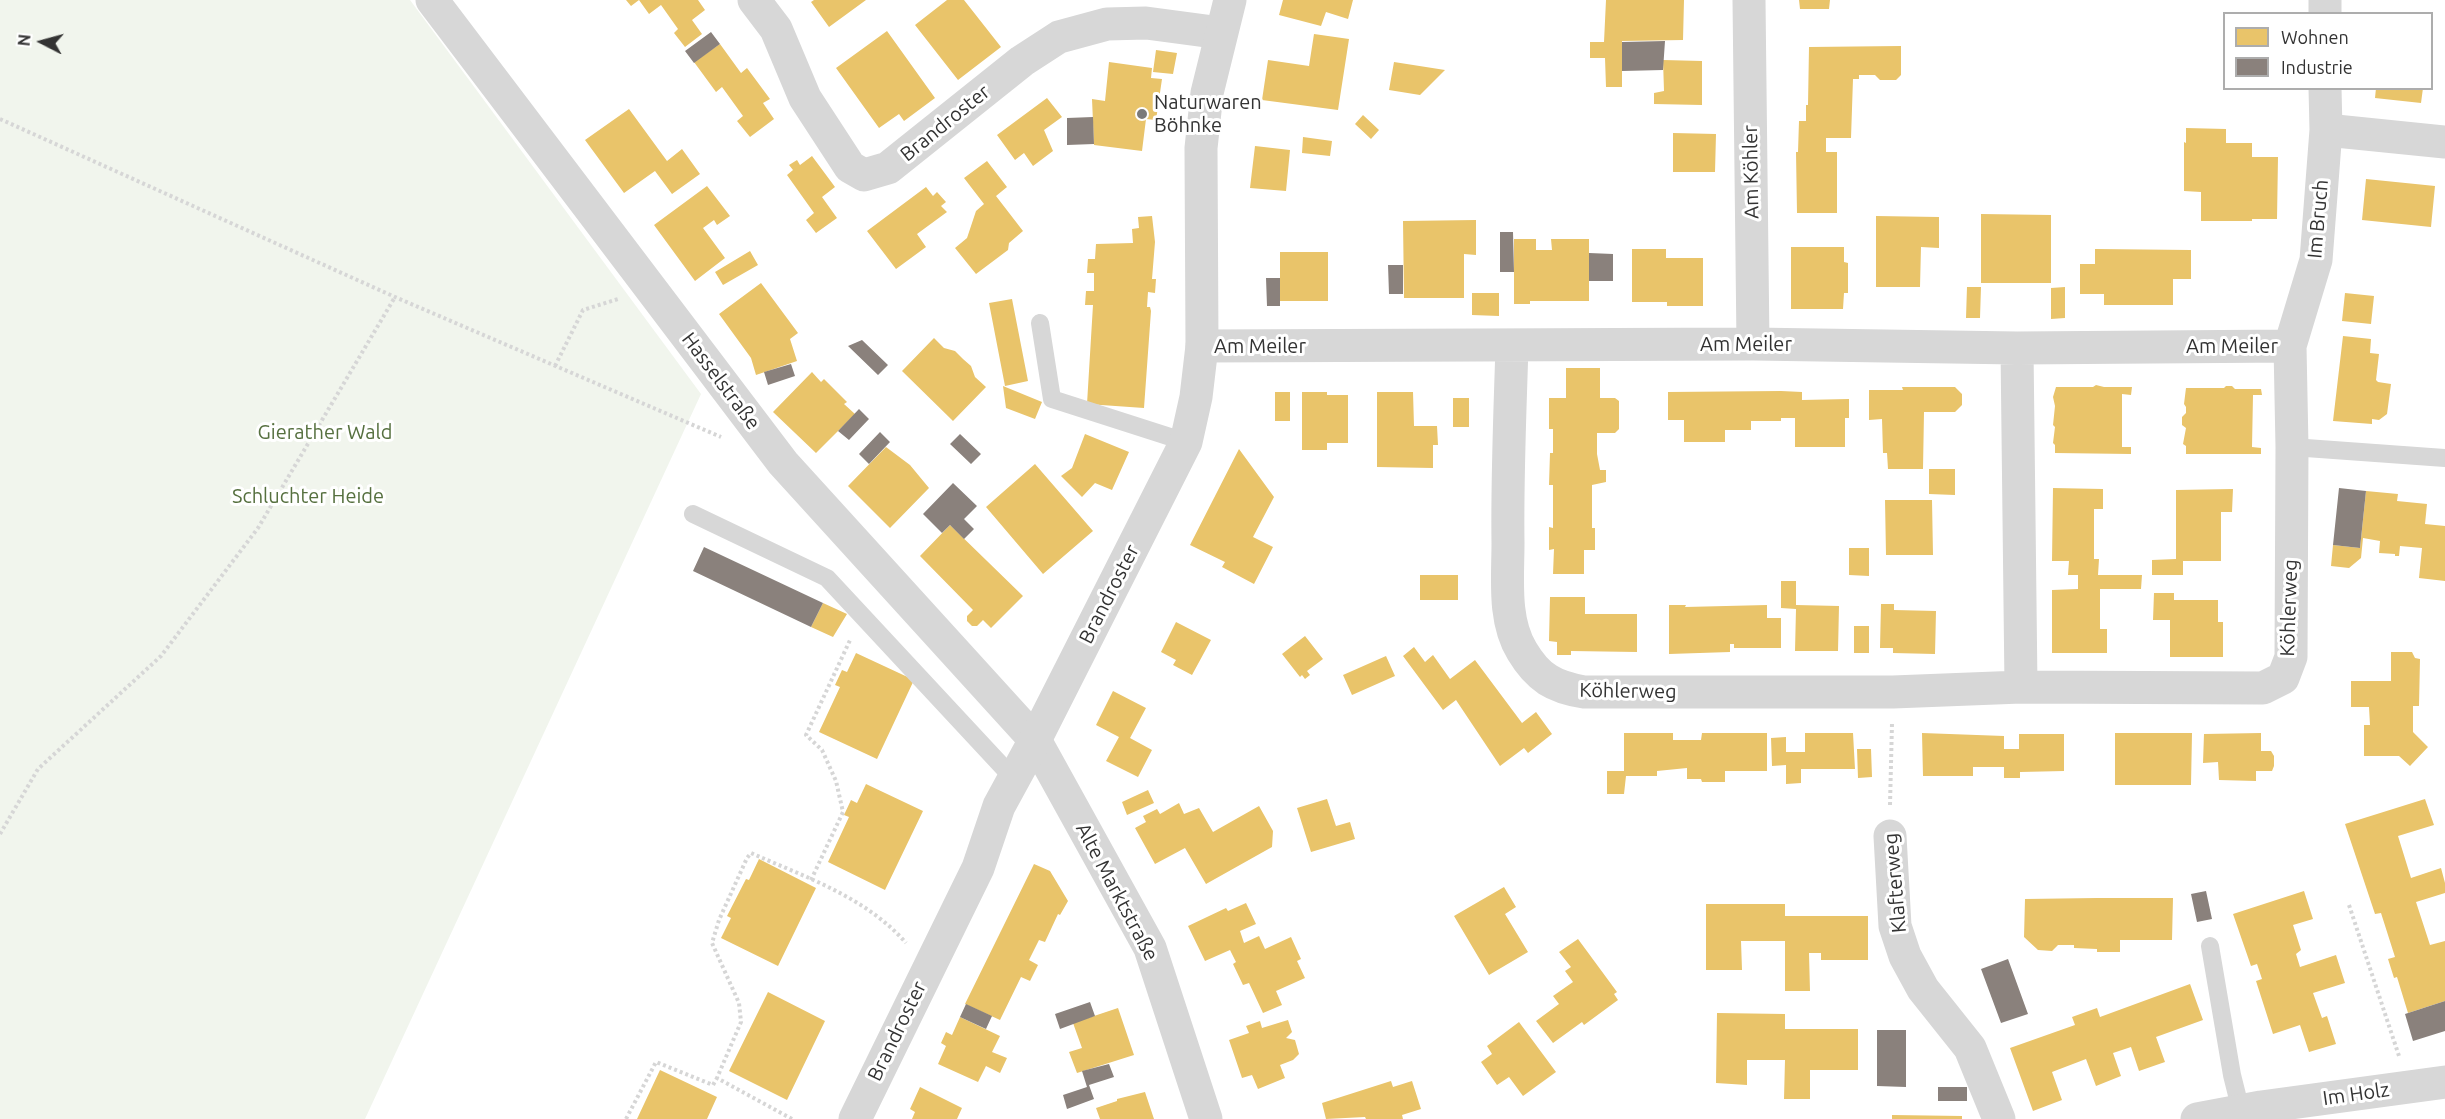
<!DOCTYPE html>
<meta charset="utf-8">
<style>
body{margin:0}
#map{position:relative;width:2445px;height:1119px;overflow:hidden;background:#fff;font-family:Ubuntu,sans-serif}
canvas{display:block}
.legend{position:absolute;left:2223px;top:12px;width:210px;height:78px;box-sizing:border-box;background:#fff;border:2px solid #adadad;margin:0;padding:8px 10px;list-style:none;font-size:18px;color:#333}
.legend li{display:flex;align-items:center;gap:12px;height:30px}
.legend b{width:30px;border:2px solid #adadad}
.north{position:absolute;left:12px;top:12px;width:60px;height:60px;-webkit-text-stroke:4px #fff;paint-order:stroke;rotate:276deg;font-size:16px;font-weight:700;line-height:24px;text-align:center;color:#333}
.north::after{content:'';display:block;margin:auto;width:21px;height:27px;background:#333;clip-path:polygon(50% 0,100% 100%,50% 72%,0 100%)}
</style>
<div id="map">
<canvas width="2445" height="1119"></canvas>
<ul class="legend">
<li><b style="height:16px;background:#e9c46a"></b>Wohnen</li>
<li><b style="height:16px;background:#8a817c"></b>Industrie</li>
</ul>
<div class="north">N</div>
</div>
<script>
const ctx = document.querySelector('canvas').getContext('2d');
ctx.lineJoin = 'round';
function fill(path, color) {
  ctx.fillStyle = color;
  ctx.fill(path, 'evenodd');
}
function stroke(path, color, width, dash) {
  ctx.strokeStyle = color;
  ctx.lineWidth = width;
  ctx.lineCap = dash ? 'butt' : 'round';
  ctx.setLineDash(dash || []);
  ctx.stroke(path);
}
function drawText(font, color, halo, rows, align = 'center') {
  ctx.font = font + ' Ubuntu,sans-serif';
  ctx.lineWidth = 6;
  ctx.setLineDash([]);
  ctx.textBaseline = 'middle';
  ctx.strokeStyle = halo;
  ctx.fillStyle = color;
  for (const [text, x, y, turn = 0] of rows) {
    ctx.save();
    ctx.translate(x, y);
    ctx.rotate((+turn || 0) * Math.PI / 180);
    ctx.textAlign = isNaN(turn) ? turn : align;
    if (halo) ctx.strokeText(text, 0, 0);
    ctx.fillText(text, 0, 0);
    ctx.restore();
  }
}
fill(new Path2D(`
 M0,0H410L701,394L365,1119H0Z`), '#f1f5ed');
fill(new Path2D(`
 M626,0H698L705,10L692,20L702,34L685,47L674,33L678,29L661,5L649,14L639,0L631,6Z
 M814,0H866L829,27L811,2Z
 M947,0H964L1001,47L958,80L915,25Z
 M1283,0H1353L1348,19L1326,12L1321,26L1279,15Z
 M1606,0H1684L1683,40L1622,41V87H1606L1605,58H1590V42H1604Z
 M1799,0H1830L1829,9H1800Z
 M887,31L935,98L904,121L899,114L879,128L836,68Z
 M1314,34L1349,39L1338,110L1262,100L1268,60L1309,66Z
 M720,44L741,73L747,68L770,99L763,103L774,119L750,137L737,121L743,116L722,87L716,92L694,62Z
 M1901,46V75L1896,80H1880L1875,75H1859V79H1853L1851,138H1826V152H1837V213H1797L1796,152H1798L1799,121H1806V105H1808L1809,47Z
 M1156,50L1177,53L1173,74L1153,72Z
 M1663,60L1702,61V105L1654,104V93L1664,91Z
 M1109,62L1152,68L1151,78L1162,79L1156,120L1146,119L1142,151L1094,145L1092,99L1105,101Z
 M1394,62L1445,70L1420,95L1389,90Z
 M2376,88H2423L2421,103L2375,98Z
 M1047,98L1062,117L1044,130L1053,151L1033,166L1024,153L1015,160L997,135Z
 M629,109L667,161L682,149L700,174L672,194L655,171L624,193L585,140Z
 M1363,115L1379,130L1371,139L1355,124Z
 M2186,128L2226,129V143H2252V157H2278L2277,219H2252V221H2201V192L2184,191V142L2186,143Z
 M1673,133L1716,134L1715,172H1673Z
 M1303,137L1332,141L1330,156L1302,153Z
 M1255,146L1290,150L1286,191L1250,188Z
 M812,156L835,187L822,197L837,218L816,233L806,220L814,213L787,175L793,170L789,165L797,160L800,165Z
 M987,161L1007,187L996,196L1023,231L1009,243L1008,250L976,274L955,248L967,238L976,211L984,204L964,178Z
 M2366,179L2435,186L2431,227L2362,220Z
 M707,186L730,216L717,225L714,220L703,228L725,258L695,281L654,225Z
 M926,187L933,196L937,192L946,202L941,206L947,212L917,234L926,247L896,269L867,231Z
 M1981,214L2051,215V283H1981Z
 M1152,216L1155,242L1152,279H1156L1155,293L1148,292L1147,307H1150L1151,311L1144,408L1087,404L1093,305H1085L1086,291H1094V273H1087L1088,259H1095L1096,244L1133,243L1132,229L1139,228L1138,217Z
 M1876,216L1939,217V248L1921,247L1920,287H1876Z
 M1476,220V255L1464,254V298H1404L1403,221Z
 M1514,239H1536V250H1552L1551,239H1589V301H1530V304H1514Z
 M1791,247H1844V262L1848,263V293H1844L1843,309H1791Z
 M1632,249H1666V258H1703V306H1667V302H1632Z
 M2095,249L2191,250V279H2173V305H2104V294H2080V264H2095Z
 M750,251L758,265L723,285L715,272Z
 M1280,252H1328V301H1280Z
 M761,283L798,333L790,339L797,361L756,375L751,358L719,314Z
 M1967,287H1981L1980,318H1966Z
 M2065,287V318L2051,319V288Z
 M1472,293H1499V316L1472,315Z
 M2345,293L2374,296L2371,324L2342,321Z
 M1012,299L1028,381L1005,386L989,303Z
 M2343,336L2371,339L2370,353L2379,354L2376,380L2378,382L2391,384L2387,414L2379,420L2372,419V424L2333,421Z
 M934,338L944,348L955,351L963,359L971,366L975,377L986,387L953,421L902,371Z
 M1566,368H1600V398H1615L1619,401V429L1615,433H1597V454L1600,470H1606V482L1592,485V528H1595V550H1584V574H1553L1554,549L1549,550V527L1553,528V485H1549L1550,453H1553V429H1549V398H1566Z
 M812,372L821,382L824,379L847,402L844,404L855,414L816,453L773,412Z
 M2096,385L2104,387H2132L2131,395L2122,394V447H2131V454L2055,453V445L2053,443L2055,427L2053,425L2055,406L2053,397L2056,387H2093Z
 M1003,386L1042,402L1035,419L1006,408Z
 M2226,386H2232L2235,389H2261L2262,395H2253L2252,447L2261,448V454H2186V446L2183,444L2186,428L2182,425V417L2186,413V407L2184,404L2186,388H2224Z
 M1902,387H1955L1962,394V405L1955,412H1924L1923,469H1888L1887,453H1883L1882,419L1869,420V390H1903Z
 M1781,391L1802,392V400L1849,399V418H1845V447H1795V418H1781V421H1751V430H1725V442H1684V420H1668V392Z
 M1275,392H1290V421H1275Z
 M1302,392H1327V395H1348V443H1327V450H1302Z
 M1377,392H1413L1414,426H1437L1438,445H1433V468L1377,467Z
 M1453,398H1469V427H1453Z
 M1085,434L1129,452L1112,490L1095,483L1082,497L1061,476L1072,468Z
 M886,447L910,465L929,488L890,528L848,486Z
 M1239,449L1274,497L1253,537L1273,547L1254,584L1222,567L1225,562L1190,545Z
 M1035,464L1093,531L1043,574L986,507Z
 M1929,469H1955V495L1929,494Z
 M2053,488L2103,489V509H2094V559H2099L2098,575H2142L2141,589H2100V629H2107V653H2052V590L2078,589V575H2068L2069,561H2052Z
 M2233,489L2232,512H2221V561H2183V575H2152V560L2176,559V490Z
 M2366,491L2398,494L2397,501L2427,504L2425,524L2445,526V581L2419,578L2422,548L2400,546L2399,556H2395V554L2379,553L2380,541L2363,538L2361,558L2349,568L2331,566L2333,545L2360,548Z
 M1885,500H1932L1933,555H1886Z
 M950,525L1023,596L991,628L983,620L977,626H972L967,621V616L973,610L920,556Z
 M1849,548H1869V576L1849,575Z
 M1420,575H1458V600H1420Z
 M1781,581H1796V605L1839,606L1838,651H1795L1796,609L1781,608Z
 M2154,593H2174V600H2218V622H2223V657H2170V620H2153Z
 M1550,597H1585V614H1637V652L1571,651V655H1557V642L1549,641Z
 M823,603L847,614L833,637L811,627Z
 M1881,604H1894V610L1936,611L1935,654L1893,653V648H1880Z
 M1669,605H1686L1685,607L1767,605V618H1781V648H1734V644H1730V652L1669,654Z
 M1176,622L1211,640L1192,675L1173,665L1176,660L1161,652Z
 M1854,626H1869V653H1854Z
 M1305,636L1323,659L1307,671L1310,675L1305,679L1302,675L1300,677L1282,654Z
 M1414,647L1425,662L1433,655L1450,679L1475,660L1522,723L1536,712L1552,734L1528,753L1524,748L1500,766L1456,700L1443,710L1403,656Z
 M2391,652H2412L2415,658L2420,659L2419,706H2413V732L2428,747L2410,766L2399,756H2364V725H2370L2369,707H2351V681H2391Z
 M856,653L914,680L877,759L819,732L840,687L835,685L842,670L847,672Z
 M1386,656L1395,676L1352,695L1343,675Z
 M1113,691L1146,708L1130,738L1152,750L1138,777L1106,761L1119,737L1096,725Z
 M1624,733H1673V740H1701L1702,733H1767V771H1725V782H1702L1701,779H1687V768L1657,771V776H1626L1624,794H1607V771H1624Z
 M1805,733H1853L1855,769H1801V783L1786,784V765L1772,766L1771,738L1786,737V752H1805Z
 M1922,733L2004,736V749H2019V734H2064V771L2020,772V778H2004V767H1973V776H1923Z
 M2115,733H2192L2191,785H2115Z
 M2261,733V751H2271L2274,756V766L2272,771H2256V781L2219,780L2218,762L2203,763L2204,734Z
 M1857,749H1871L1872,777L1858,778Z
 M866,784L923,811L885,890L828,862L849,817L844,815L851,800L857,803Z
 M1148,790L1154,803L1127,815L1122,802Z
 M1327,799L1336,826L1350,822L1355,839L1311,852L1297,808Z
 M2425,799L2434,825L2398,836L2411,878L2441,868L2445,883V893L2416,902L2430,945L2445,941V1001L2408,1013L2397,977L2394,978L2388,959L2395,957L2381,913L2375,914L2345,824Z
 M1179,803L1184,814L1199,808L1213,832L1259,806L1273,831L1272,847L1206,884L1185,848L1155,864L1135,828L1146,822L1143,816L1157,809L1160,814Z
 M759,859L816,888L778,966L721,938L731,918L727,916L746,879L749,880Z
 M1034,864L1050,871L1068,901L1060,915L1058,914L1045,942L1039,940L1029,960L1038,965L1030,981L1021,977L1000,1020L965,1004Z
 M1504,887L1516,907L1505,914L1528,952L1489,975L1454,916Z
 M2304,891L2313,919L2293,925L2301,950L2296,954L2300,967L2336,955L2345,983L2313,993L2322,1018L2327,1016L2336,1044L2309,1052L2300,1025L2273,1034L2256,981L2262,979L2257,964L2251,966L2233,914Z
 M2097,898H2173L2172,940H2120V952H2097V949L2074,948V945H2058L2052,951L2038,950L2024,937L2025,899Z
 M1246,903L1256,924L1240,931L1244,943L1259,936L1265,949L1291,937L1301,959L1297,961L1305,978L1276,991L1282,1005L1263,1013L1249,983L1243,985L1233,964L1236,962L1230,950L1205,961L1188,926L1226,908L1228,911Z
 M1706,904H1785V916H1868V960H1821V953H1809L1810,991H1785V941H1741L1742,970H1706Z
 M1578,939L1617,992L1614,994L1618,1000L1584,1025L1582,1022L1553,1043L1536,1021L1559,1004L1553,996L1573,982L1565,971L1571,967L1559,952Z
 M2190,984L2203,1020L2156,1037L2165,1062L2139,1071L2131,1047L2113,1053L2121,1076L2096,1086L2086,1059L2052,1072L2062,1100L2033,1111L2010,1048L2075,1025L2072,1017L2097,1008L2100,1017Z
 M768,992L825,1021L787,1100L729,1071Z
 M1118,1008L1134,1055L1077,1073L1069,1052L1082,1048L1073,1023Z
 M1717,1013L1785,1014V1029H1858V1070H1810V1099H1784L1785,1060H1747V1085L1716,1083Z
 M960,1017L1000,1036L992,1052L1007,1058L1000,1073L986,1066L978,1082L938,1064L946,1046L941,1043L946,1032L952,1035Z
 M1288,1020L1292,1032L1286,1038L1295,1040L1299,1054L1293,1060L1280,1065L1285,1078L1258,1089L1252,1075L1242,1078L1229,1040L1249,1033L1246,1026L1260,1021L1262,1028Z
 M1519,1022L1556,1072L1523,1096L1509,1077L1497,1085L1481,1062L1492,1054L1487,1046Z
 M660,1070L717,1097L707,1119H637Z
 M1391,1081L1393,1087L1412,1081L1421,1109L1402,1115L1403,1119H1366L1365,1117L1326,1119L1322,1103Z
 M920,1087L962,1108L957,1119H912L915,1112L910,1109Z
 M1145,1092L1154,1119H1100L1096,1108L1117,1101V1099Z
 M1892,1115L1962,1116V1119H1892Z`), '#e9c46a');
fill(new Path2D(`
 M711,32L720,44L694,63L685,51Z
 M1665,41L1663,70L1622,71V42Z
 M1093,117L1094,144L1067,145V118Z
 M1500,232H1513L1514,272H1500Z
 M1589,253L1613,254V281H1589Z
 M1388,265H1403V294H1389Z
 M1266,278H1280V306H1267Z
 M862,340L888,365L878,375L848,346Z
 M791,364L795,376L768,385L764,372Z
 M859,409L869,419L849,440L838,431Z
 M880,432L890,442L869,464L859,454Z
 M960,434L981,454L971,464L950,444Z
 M953,483L977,506L964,519L974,529L964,539L950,525L942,533L923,514Z
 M2339,488L2366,491L2360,548L2333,545Z
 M704,547L823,603L811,627L693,571Z
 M2206,891L2212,919L2197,922L2191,894Z
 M2008,959L2028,1014L2001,1023L1981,969Z
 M2445,1001V1031L2413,1041L2405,1014Z
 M1090,1002L1095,1016L1060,1029L1055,1014Z
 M966,1004L992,1016L986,1029L960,1017Z
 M1877,1030H1906V1087L1877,1086Z
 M1109,1064L1114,1077L1089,1085L1094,1099L1067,1109L1063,1095L1087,1087L1082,1071Z
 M1938,1087H1967V1101H1938Z`), '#8a817c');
stroke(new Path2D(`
 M0,119L395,297L721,437
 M555,366L583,310L618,299
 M1890,805L1892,723
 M0,834L38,769L161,656L258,528L395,297
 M811,880L843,812L836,781L822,750L806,735L851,638
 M2349,905L2399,1056
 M626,1119L656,1062L713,1085L717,1078
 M792,1119L717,1078L741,1022L739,1003L712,943L719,920L747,858L751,853C805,877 866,897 906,943`), '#d6d6d6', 4, [3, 3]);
stroke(new Path2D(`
 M1040,323L1052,399L1186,442
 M2292,447L2445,458
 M693,514L827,578L1014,779
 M2210,946L2232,1075L2241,1111`), '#d7d7d7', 18);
stroke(new Path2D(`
 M432,0L783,463L1035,740L1150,948L1206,1119
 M754,0L776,29L805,98L850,167L864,175L888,168L1022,61L1059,37L1107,24L1146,23L1221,33
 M1749,0L1753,344
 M2325,0V14
 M2326,130L2445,142
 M1202,346L1753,344L2017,348L2290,346
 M1512,346C1510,412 1507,478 1508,543C1508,578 1503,620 1522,651C1538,678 1554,687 1584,692H1893L2021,687L2263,688L2283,678L2291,657L2292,447L2290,346L2316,260L2326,130L2325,88
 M2017,348L2021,687
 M1890,836L1895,926L1905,956L1923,989L1970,1048L1999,1119
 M2197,1119L2261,1107L2445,1082`), '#d7d7d7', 33);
stroke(new Path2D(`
 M855,1119L978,868L999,806L1035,740L1186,442L1196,397L1202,346L1201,148L1207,93L1230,0`), '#d7d7d7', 33);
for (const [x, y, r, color] of [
 [1142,114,6,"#7a7a7a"]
]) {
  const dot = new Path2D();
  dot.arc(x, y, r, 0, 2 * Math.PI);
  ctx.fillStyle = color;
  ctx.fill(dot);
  stroke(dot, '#fff', 2);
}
drawText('20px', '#333', '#fff', [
 ["Naturwaren",1154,102],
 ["Böhnke",1154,125]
], 'left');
drawText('20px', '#333', '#fff', [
 ["Brandroster",945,123,-39],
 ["Am Köhler",1751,172,-91],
 ["Im Bruch",2318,219,-85],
 ["Am Meiler",1746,344],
 ["Am Meiler",1260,346],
 ["Am Meiler",2232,346],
 ["Hasselstraße",721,381,53],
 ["Brandroster",1109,594,-63],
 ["Köhlerweg",2289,608,-88],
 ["Köhlerweg",1628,691,1],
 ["Klafterweg",1895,883,-95],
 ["Alte Marktstraße",1117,892,62],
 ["Brandroster",897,1031,-64],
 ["Im Holz",2356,1094,-8]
]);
drawText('20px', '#56703f', '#fff', [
 ["Gierather Wald",325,432],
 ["Schluchter Heide",308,496]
]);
</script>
